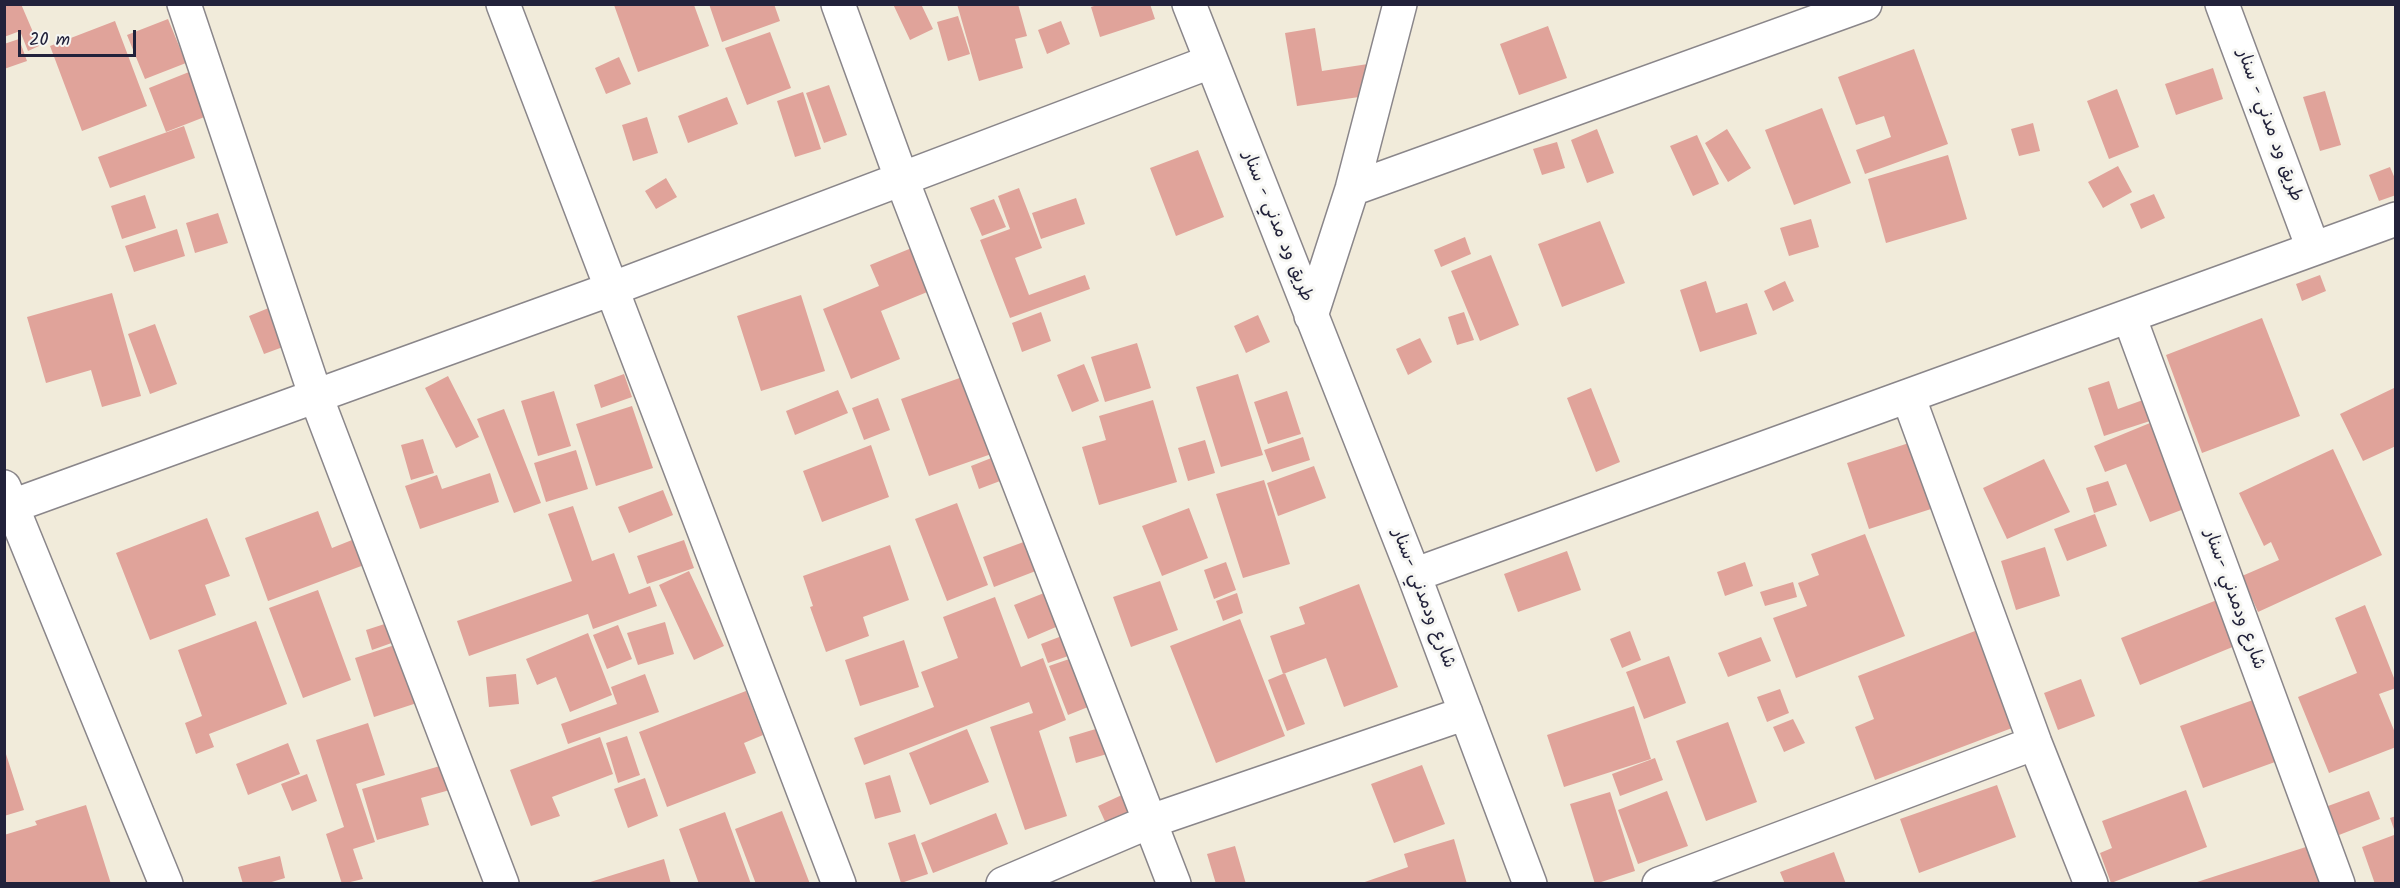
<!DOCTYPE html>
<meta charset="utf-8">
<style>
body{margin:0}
#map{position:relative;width:2400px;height:888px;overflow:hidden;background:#f1ebda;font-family:Kalam,sans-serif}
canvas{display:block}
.frame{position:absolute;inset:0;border:6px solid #22223b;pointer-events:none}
.scale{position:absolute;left:18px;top:30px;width:118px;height:27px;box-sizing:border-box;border:3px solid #22223b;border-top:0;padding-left:8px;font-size:18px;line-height:21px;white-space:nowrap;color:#22223b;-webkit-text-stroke:4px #f6f6f2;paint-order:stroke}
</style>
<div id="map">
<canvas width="2400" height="888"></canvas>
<div class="frame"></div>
<div class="scale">20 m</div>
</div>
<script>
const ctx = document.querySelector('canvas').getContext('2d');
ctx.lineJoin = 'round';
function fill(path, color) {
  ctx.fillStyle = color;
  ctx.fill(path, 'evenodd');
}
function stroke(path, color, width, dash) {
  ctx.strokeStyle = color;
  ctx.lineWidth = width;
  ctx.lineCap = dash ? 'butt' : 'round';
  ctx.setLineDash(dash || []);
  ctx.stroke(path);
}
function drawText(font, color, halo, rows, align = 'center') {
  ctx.font = font + ' Kalam,"Playpen Sans Arabic",sans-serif';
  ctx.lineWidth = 6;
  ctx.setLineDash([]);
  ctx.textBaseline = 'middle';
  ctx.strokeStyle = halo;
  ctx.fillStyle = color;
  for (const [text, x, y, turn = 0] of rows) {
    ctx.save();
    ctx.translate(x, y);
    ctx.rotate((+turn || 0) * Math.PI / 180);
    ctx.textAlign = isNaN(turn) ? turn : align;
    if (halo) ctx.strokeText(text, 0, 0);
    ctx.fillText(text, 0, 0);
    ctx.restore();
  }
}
fill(new Path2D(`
 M4,4H21L39,46L28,51L20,31L4,37Z
 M709,4H774L780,21L722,42Z
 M893,4H921L933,29L910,40Z
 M957,4H1018L1027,36L1015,39L1023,68L979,81Z
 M1100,4H1150L1155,19L1100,37L1091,7Z
 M614,5H694L709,46L638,72Z
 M958,16L970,54L948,61L937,22Z
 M168,19L186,63L145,79L127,35Z
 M115,21L147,106L82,131L50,46Z
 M1061,21L1070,44L1047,54L1038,30Z
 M1548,26L1567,78L1519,95L1500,44Z
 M1315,28L1322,71L1368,64L1373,95L1297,106L1285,33Z
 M770,32L791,88L747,105L725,48Z
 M19,39L27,61L4,69V44Z
 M1914,49L1948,144L1865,174L1856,150L1891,137L1884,116L1856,125L1838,77Z
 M619,57L631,84L606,94L595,68Z
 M2213,68L2223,99L2176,115L2165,84Z
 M189,72L207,116L166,132L149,88Z
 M829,85L847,135L824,143L806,93Z
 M2117,89L2139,147L2109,159L2087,101Z
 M2325,91L2341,145L2320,151L2303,97Z
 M803,92L821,149L795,157L777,101Z
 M727,97L738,124L688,143L678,116Z
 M1822,108L1851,183L1794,205L1765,130Z
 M647,117L658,153L633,161L622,125Z
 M2033,123L2040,151L2019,156L2011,129Z
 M184,126L195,158L110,188L98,157Z
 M1597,129L1614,173L1587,183L1571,140Z
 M1727,129L1751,168L1728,182L1705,143Z
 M1697,135L1719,184L1693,196L1670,146Z
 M1557,142L1565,168L1542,175L1533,149Z
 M1198,150L1224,217L1176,236L1150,168Z
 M1948,155L1967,219L1886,243L1868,179Z
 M2118,166L2132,192L2103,208L2088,182Z
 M2390,167L2396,181V195L2379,201L2369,175Z
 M666,178L677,197L656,209L645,191Z
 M1019,188L1042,248L1015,258L1029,295L1085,275L1090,289L1010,318L980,240L1010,229L998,196Z
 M2154,194L2165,218L2141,229L2130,204Z
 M145,195L156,228L122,239L111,206Z
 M1076,198L1085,224L1041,239L1032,213Z
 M994,199L1006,227L982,236L970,208Z
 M218,213L228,243L195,253L186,223Z
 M1811,219L1819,247L1789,256L1780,228Z
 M1600,221L1625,283L1562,307L1538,244Z
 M177,229L185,256L134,272L125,246Z
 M1465,237L1471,254L1441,267L1434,250Z
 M919,245L937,288L881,311L900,359L851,379L823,309L879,286L870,265Z
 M1491,255L1519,325L1480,341L1451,271Z
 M2320,275L2326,291L2302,301L2296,284Z
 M1706,281L1716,313L1747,303L1757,334L1700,352L1680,290Z
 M1785,281L1794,301L1773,311L1764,291Z
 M112,293L141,396L102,407L91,370L46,383L27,317Z
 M801,295L825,371L761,391L737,316Z
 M276,305L291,344L264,354L249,316Z
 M1041,312L1051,341L1022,352L1012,323Z
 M1464,312L1474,340L1457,345L1448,317Z
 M1258,315L1270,342L1246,353L1234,326Z
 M2262,318L2300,416L2202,453L2166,355Z
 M155,324L177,384L150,394L128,334Z
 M1420,338L1432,362L1408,375L1396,349Z
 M1137,343L1151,388L1105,402L1091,357Z
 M1084,364L1099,401L1072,412L1057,375Z
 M624,374L632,397L601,408L594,385Z
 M1238,374L1263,455L1221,467L1196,387Z
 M968,375L997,452L929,476L901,399Z
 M448,376L479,437L456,448L425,388Z
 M2109,381L2118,409L2143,400L2150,421L2104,436L2088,388Z
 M1591,388L1620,462L1596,472L1567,398Z
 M2394,388L2396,446L2363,461L2340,414Z
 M838,390L848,413L795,435L786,411Z
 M554,391L571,446L538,456L521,401Z
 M1287,391L1301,434L1268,444L1254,402Z
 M878,398L890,430L864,440L852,408Z
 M1153,400L1177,482L1099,505L1082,447L1106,440L1099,416Z
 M632,406L653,468L596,486L576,424Z
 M504,409L541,503L514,513L477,419Z
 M2150,423L2184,509L2150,522L2126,464L2105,472L2094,446Z
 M1303,437L1310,460L1272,472L1264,450Z
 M423,439L434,473L411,480L401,445Z
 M1205,440L1215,473L1188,481L1178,448Z
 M1909,443L1931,509L1869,529L1847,463Z
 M871,445L889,497L822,522L803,471Z
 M2333,449L2382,555L2258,612L2242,576L2279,560L2271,542L2264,546L2239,493Z
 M576,450L588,489L546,502L534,463Z
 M999,455L1008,478L979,489L971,466Z
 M2044,459L2070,512L2007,539L1983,488Z
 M1314,466L1326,498L1278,516L1267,483Z
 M490,473L499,502L420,529L405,486L437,475L442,489Z
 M1264,480L1290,564L1243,578L1216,494Z
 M2108,481L2117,505L2094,513L2086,488Z
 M663,490L673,515L629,533L618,507Z
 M957,503L988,585L947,601L915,519Z
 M573,506L592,561L614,553L629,594L650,586L657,606L593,629L588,614L469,656L457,621L572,581L548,514Z
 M1189,508L1208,558L1162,576L1142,526Z
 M318,511L332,548L362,536L372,562L268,601L245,538Z
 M2095,514L2107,546L2067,561L2054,529Z
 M207,518L230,576L205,585L216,615L150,640L116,553Z
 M1865,534L1905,636L1796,678L1773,618L1807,606L1798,583L1819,575L1811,554Z
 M684,540L694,568L647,584L637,556Z
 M1029,540L1041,569L994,587L983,557Z
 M890,545L909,600L863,617L869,636L826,652L810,607L813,606L803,576Z
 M2045,547L2060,596L2016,610L2001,561Z
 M1567,551L1581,590L1518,612L1504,574Z
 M1226,562L1236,590L1214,599L1204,570Z
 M1745,562L1753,586L1725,596L1717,572Z
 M689,571L724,646L694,660L659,585Z
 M1160,581L1178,630L1131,647L1113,597Z
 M1793,582L1797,597L1765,606L1760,592Z
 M1359,584L1398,687L1344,707L1326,658L1283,674L1270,636L1305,624L1299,607Z
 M318,590L351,680L303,698L269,608Z
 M1049,591L1063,624L1028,639L1014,605Z
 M1237,593L1243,613L1223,621L1216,601Z
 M995,597L1021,667L1043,658L1066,720L1039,731L1067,816L1025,830L990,727L1033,713L1029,702L864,765L854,738L934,707L921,672L958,658L943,617Z
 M2217,600L2235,646L2140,685L2121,638Z
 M2365,605L2396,683V688L2379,694L2396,735V747L2329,773L2298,697L2357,673L2335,618Z
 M1240,619L1285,736L1216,763L1170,646Z
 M256,621L287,704L209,734L214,747L196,754L185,723L202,716L178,650Z
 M394,621L400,640L372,650L366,630Z
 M665,622L674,654L638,665L627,633Z
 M618,625L632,659L607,669L593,635Z
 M1630,631L1641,660L1622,668L1610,639Z
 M1975,631L2012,728L1875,780L1855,727L1874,719L1858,676Z
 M588,633L612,695L570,712L556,677L537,685L526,659Z
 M1067,634L1074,654L1048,663L1041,644Z
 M1761,637L1771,661L1728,677L1718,653Z
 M904,640L919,687L860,706L845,660Z
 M404,642L423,701L374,717L355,658Z
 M1669,656L1686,703L1644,719L1626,672Z
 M1075,657L1093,705L1068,715L1049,666Z
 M1285,673L1305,724L1287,731L1268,680Z
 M516,674L519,704L489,707L486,677Z
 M645,674L659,712L568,744L561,724L617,704L611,687Z
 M2081,679L2095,716L2058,730L2044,693Z
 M1780,689L1789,713L1767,722L1757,697Z
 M746,691L763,735L744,743L756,773L667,807L639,732Z
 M2253,700L2275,762L2203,788L2180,726Z
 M1634,706L1651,759L1564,787L1547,735Z
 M1793,719L1805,743L1784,752L1773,727Z
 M1728,722L1757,802L1706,821L1676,741Z
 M368,723L385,775L356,784L375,842L353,849L363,879L342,884L326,834L344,827L316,740Z
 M1099,728L1107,754L1076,763L1069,737Z
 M967,729L989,782L930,805L909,753Z
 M627,736L640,775L618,783L606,743Z
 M600,737L613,774L552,797L560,816L531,826L510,770Z
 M288,743L300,774L248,795L236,764Z
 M5,751L24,810L4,816V752Z
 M1655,758L1663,780L1620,796L1612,774Z
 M450,763L457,788L421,798L429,825L377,840L362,789Z
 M1422,765L1445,824L1394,843L1371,784Z
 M307,774L317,801L292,811L281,784Z
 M890,775L901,812L875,819L865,783Z
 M645,778L658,816L628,828L614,789Z
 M1997,785L2016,837L1919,873L1900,819Z
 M2186,790L2207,847L2111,883L2100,853L2112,848L2102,821Z
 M1667,791L1688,846L1638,864L1618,810Z
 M2369,791L2380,819L2339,835L2328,806Z
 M1610,792L1635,871L1595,884L1570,804Z
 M1124,794L1134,816L1108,828L1098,806Z
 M86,805L111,884H4V835L37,825L35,821Z
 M782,811L810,884H756L735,829Z
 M725,812L751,884H699L679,829Z
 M996,813L1008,844L933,873L921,843Z
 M2396,816V832H2395L2390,818Z
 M915,834L928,874L901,883L888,843Z
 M2394,835L2396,884H2375L2362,847Z
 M1454,839L1467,884H1359L1408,867L1404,854Z
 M1235,846L1246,884H1216L1207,854Z
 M2309,846L2321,884H2195L2194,883Z
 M1834,852L1846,884H1785L1780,872Z
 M280,856L285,878L265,884H243L238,867Z
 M664,859L671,884H587V883Z`), '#e0a39a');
const street = new Path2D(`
 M184,4L315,394L502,884
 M503,4C616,297 725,591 839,884
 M838,4L902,180L1174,884
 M1189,4L1414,575L1530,884
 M2222,4L2313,248
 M1352,189L1865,4
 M1311,316L1352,189L1400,4
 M2129,316L2338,884
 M1908,396L2035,743L2091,884
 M4,487L166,884
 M4,509L614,288L1210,62
 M1414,575L2396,219
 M1003,884L1151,821L1466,713
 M1659,884L2035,743`);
stroke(street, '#8a868a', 36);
stroke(street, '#fff', 33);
drawText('18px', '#22223b', '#f6f6f2', [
 ["طريق ود مدني - سنار",2268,126,70],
 ["طريق ود مدني - سنار",1276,227,68],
 ["شارع ودمدني -سنار",1422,599,69],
 ["شارع ودمدني -سنار",2233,600,70]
]);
</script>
